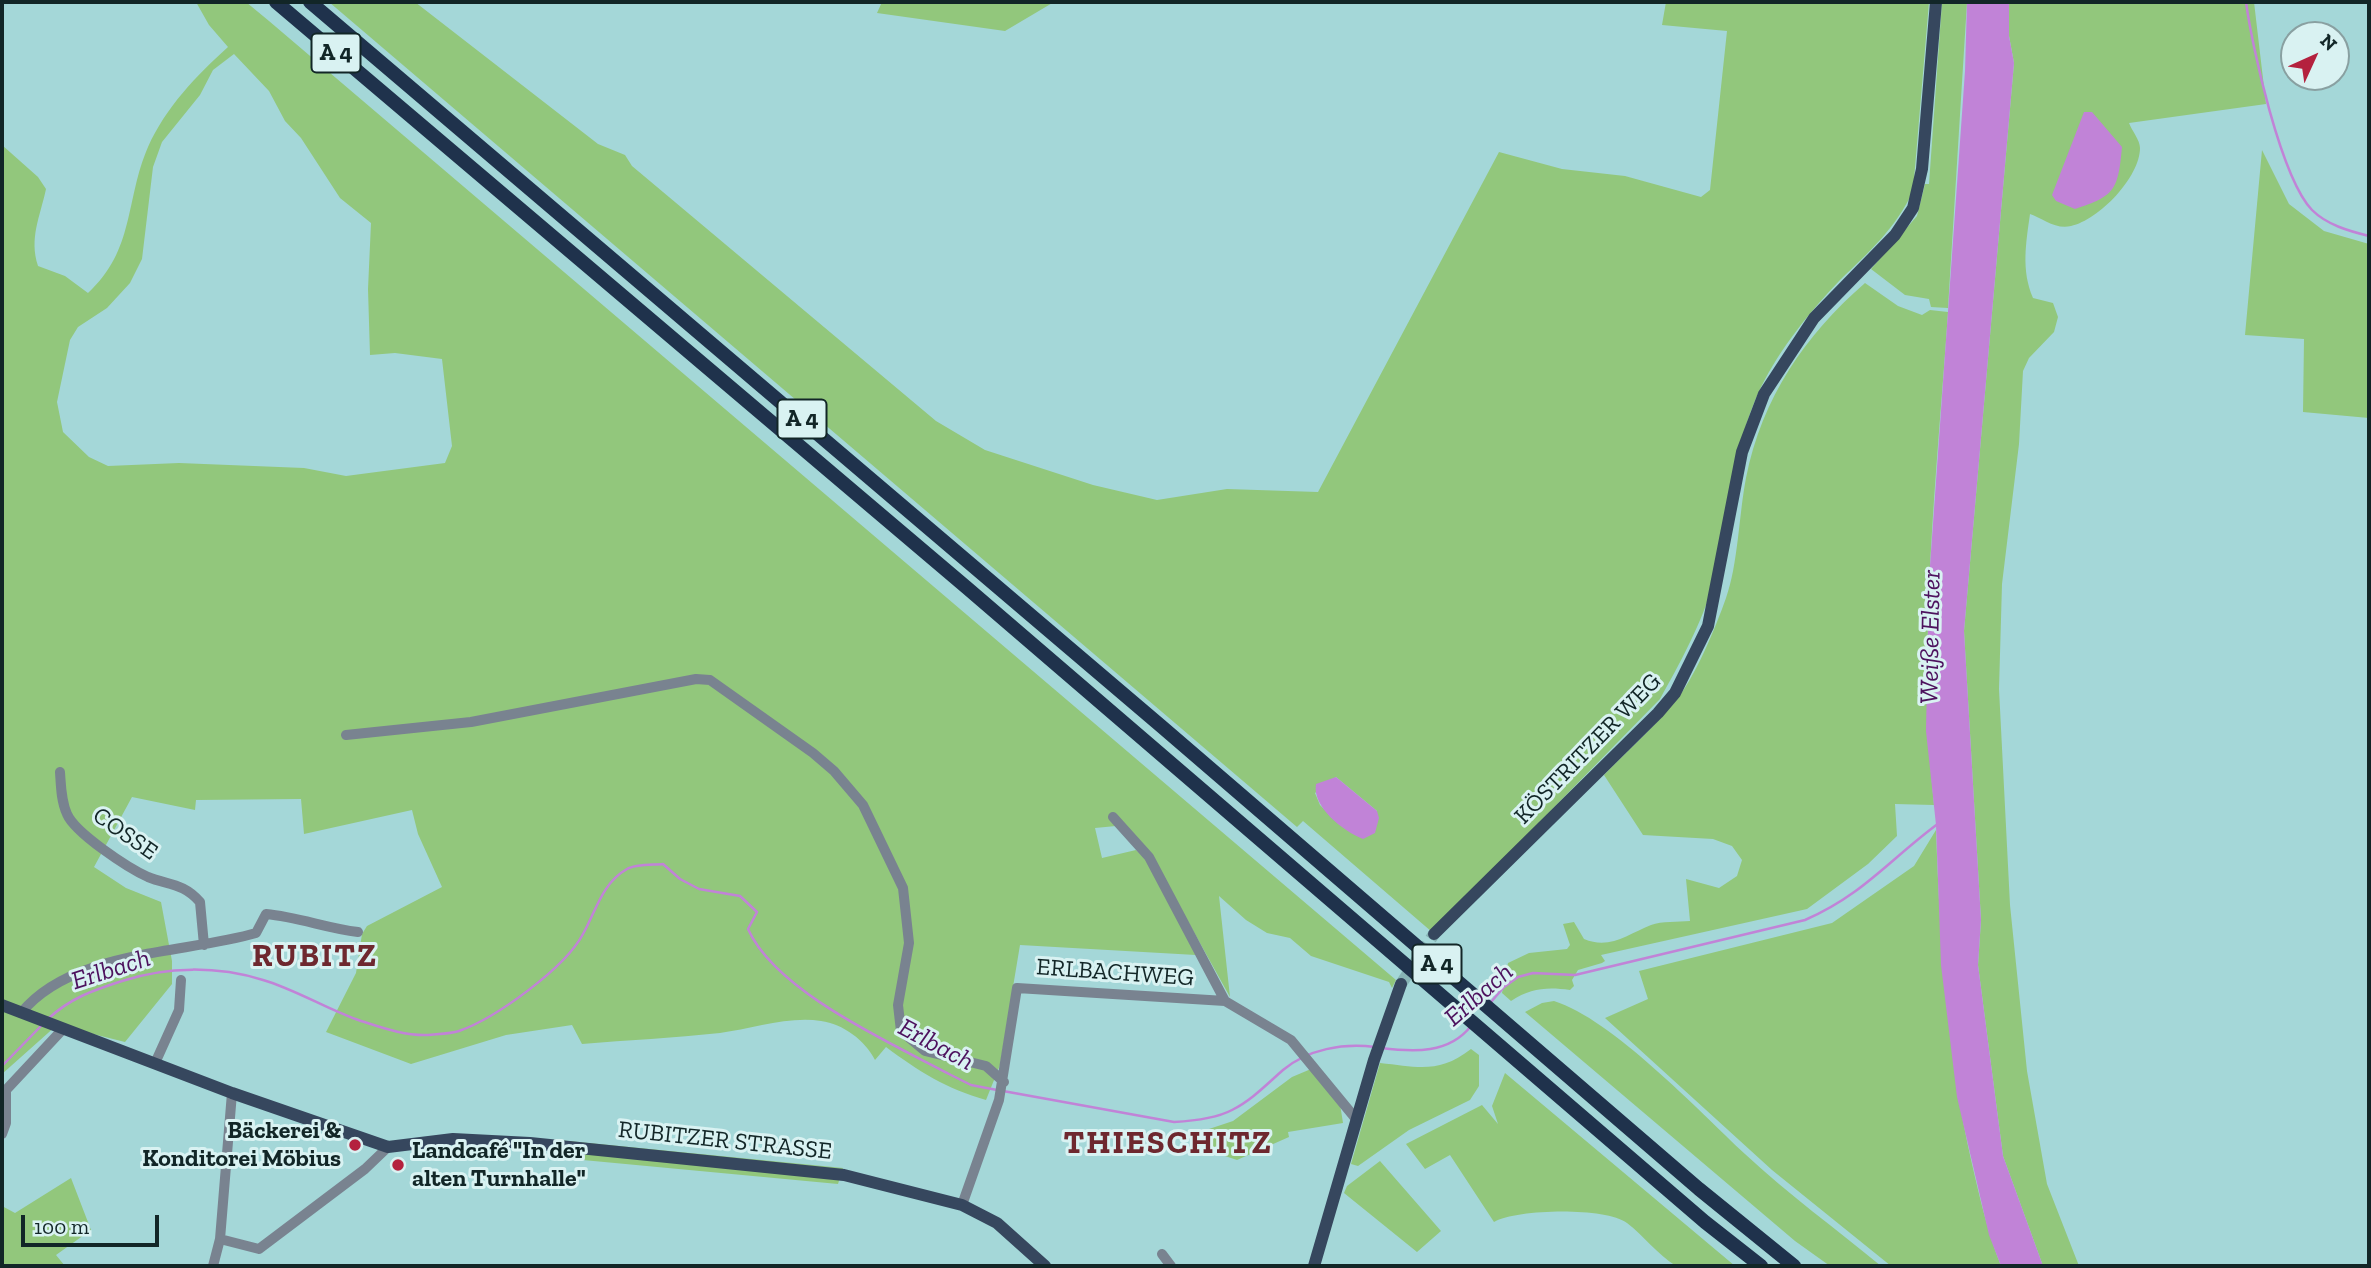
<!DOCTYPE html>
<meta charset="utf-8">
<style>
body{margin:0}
#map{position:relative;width:2371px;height:1268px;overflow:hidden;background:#a4d7d8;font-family:"Zilla Slab",serif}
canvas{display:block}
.frame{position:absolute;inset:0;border:4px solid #122627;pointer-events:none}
.north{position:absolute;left:2280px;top:21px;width:70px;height:70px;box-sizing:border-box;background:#d9f2f2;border:2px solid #89a0a1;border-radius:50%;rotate:45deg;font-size:19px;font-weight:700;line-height:28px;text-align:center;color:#122627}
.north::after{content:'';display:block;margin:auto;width:24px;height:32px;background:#b4213e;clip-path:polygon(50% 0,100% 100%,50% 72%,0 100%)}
.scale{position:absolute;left:21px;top:1215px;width:138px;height:32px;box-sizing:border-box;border:4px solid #122627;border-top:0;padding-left:9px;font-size:21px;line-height:24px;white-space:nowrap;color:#122627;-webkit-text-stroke:5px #d9f2f2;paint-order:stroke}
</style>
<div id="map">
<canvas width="2371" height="1268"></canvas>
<div class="frame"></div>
<div class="north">N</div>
<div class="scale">100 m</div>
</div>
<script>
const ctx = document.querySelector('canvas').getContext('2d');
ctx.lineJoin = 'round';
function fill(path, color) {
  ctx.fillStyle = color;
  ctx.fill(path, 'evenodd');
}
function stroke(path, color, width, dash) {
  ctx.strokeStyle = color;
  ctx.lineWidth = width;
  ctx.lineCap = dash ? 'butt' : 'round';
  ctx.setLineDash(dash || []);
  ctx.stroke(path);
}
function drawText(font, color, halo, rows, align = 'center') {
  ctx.font = font + ' "Zilla Slab",serif';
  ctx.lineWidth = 6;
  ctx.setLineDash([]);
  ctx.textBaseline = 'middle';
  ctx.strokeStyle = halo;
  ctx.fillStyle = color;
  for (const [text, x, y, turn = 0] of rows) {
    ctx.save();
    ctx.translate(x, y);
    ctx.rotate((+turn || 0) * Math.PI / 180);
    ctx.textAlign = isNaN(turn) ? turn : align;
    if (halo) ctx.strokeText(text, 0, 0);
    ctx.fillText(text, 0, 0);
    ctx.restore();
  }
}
fill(new Path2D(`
 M196,2H246L269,21L1396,980L1392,988L1389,982L1311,956L1290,938L1267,933L1246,920L1219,896L1230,997L1151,855L1116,826L1095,828L1102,858L1136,850L1146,859L1196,955L1020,945L1000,1065L986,1100C947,1089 918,1071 886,1047L875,1060C865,1040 843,1024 821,1021C788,1016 752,1029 720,1033C674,1038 628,1040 582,1044L572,1025L506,1035L411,1064L326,1032L356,973L362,934L367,926L442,887L418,834L412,810L304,834L301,799L196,800L195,810L132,797L94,867L126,888L161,902L172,961V984L125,1042L57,1025L2,1074V145L38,177L46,189C40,217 29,238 38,266L65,276L88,293C135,250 125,200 148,147C166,107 196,76 228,47L209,25ZM234,54L269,91L285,121L301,138L340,198L371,223L368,289L370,355L395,353L442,359L452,446L445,463L346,476L304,468L179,463L108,466L89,457L63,432L57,402L70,340L78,327L107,308L130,283L142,259L153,167L162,142L200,95L213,70Z
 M329,2H415L598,144L625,155L632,166L936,421L985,450L1093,485L1157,500L1227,489L1318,492L1499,152L1562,169L1625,176L1701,197L1710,190L1727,31L1662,25L1666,2H1929L1913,191C1896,228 1869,252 1840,280C1810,311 1780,349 1761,387C1731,450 1729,517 1713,583C1703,621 1679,665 1660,699L1432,932L1303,821L1297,827ZM1336,777L1377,811L1336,821L1320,805L1315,793Z
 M882,2H1054L1005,31L877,13Z
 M1942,2H1967L1948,308L1931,307L1929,299L1905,295L1871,269L1917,216L1925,184H1929Z
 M2009,2H2254L2266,104L2129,123C2132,131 2140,140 2140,148C2140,177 2099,220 2071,226C2056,230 2042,218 2030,214C2026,243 2021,270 2033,298L2053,303L2058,317L2054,332L2029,358L2023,371L2019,444L2002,584L1999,689L2010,905L2027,1071L2047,1184L2079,1266H2043L2003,1156L1978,965L1981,920L1964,631L2014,63L2009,36Z
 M2262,150L2289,204L2324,231L2369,244V418L2303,412L2304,339L2245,335Z
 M1865,283L1898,306L1922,315L1930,310L1948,312C1937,476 1917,641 1934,805L1895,804L1897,836L1868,864L1807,909L1601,955L1605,961L1602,963L1578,970L1572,980L1574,986L1570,990C1547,987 1531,988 1511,1001L1502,993L1508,963L1529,953L1567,949L1570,945L1563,924L1574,922L1584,939C1610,950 1628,934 1651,925C1662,921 1678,922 1690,921L1686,879L1719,888L1737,876L1742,860L1732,846L1713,839L1643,835L1604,775C1627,751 1653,728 1674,703C1695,678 1715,629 1726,598C1738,565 1739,514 1746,478C1762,398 1805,335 1865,283Z
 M1936,830C1940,943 1947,1053 1972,1164C1980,1199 1988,1233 2001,1266H1891L1772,1170L1605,1018L1648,999L1639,971L1832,923L1914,866Z
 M1554,1001C1612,1019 1699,1111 1745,1154C1788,1194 1836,1229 1881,1266H1830L1795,1241L1525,1012L1542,1003Z
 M1471,1049L1479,1055V1086L1470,1100L1409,1130L1358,1166L1351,1164L1380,1063C1418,1067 1439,1074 1471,1049Z
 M1311,1069L1340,1104L1343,1123L1288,1132L1289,1137L1237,1160L1210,1151L1203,1131L1233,1121L1292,1077Z
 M1505,1073L1735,1266H1676C1657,1254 1644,1236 1627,1223C1605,1207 1517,1209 1494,1222L1450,1155L1425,1169L1406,1144L1482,1105L1498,1124L1492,1106Z
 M558,1140L843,1168L838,1184L551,1157Z
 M1380,1161L1441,1231L1417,1252L1344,1193L1347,1186Z
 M71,1178L91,1230L56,1255L65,1266H2V1206L15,1213Z`), '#92c77c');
fill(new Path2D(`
 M1967,2H2009V36L2014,63L1964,631L1981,920L1978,965L2003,1156L2043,1266H2001L1989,1235L1957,1097L1941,965L1936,825L1926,731L1929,580L1965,71Z
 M2084,112H2092L2122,147C2118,189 2116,196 2075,209L2056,201L2052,195Z
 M1336,777L1377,811L1379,818L1375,833L1363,839C1343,831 1312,807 1316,784Z`), '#c183d7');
stroke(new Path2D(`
 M2246,2C2252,47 2281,178 2312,210C2327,225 2349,231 2369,236
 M1491,1002L1504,987L1518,977L1533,973L1575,975L1805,920C1863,895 1890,859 1939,823
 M48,1019C70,998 94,990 122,981C167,966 218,966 263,980C297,990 328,1010 361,1021C383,1028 405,1036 428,1035C437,1034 450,1034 459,1031C496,1018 565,968 583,934C596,911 602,883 627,869C635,864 653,865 663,864L680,879L699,889L740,896L757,912L748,929C776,992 891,1043 951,1075L971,1085L997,1090
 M1381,1048C1414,1052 1449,1054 1471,1026
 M2,1066L41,1026
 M1003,1091L1174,1122C1193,1121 1215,1119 1232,1110C1252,1100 1267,1084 1283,1070C1308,1049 1343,1043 1375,1047`), '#c183d7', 2.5);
stroke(new Path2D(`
 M1401,984L1434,934`), '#87b4b5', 12, [12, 6]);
stroke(new Path2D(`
 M346,735L471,722L696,679L710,680L813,753L834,771L863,805L903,888L909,943L898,1005L901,1031L925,1051L986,1066L1004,1082
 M60,772C61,786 61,801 67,814C75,833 128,868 148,877C168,885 184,883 200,902L204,945
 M1113,817L1149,857L1225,1001L1291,1040L1356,1119
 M21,1013C72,950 184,954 256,933L266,914C298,917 326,928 358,932
 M156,1061L179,1010L181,980
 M2,1134L6,1123V1090L63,1029
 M962,1205L999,1100L1017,988L1225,1001
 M220,1239L259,1249L365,1169L388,1147
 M1162,1254L1171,1266
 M213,1266L220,1239L232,1093`), '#798390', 10);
stroke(new Path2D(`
 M1434,934L1658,713L1675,693L1708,626L1742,452L1764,394L1814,318L1895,235L1913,208L1922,169L1936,2
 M2,1005L232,1093L388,1147L453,1139L530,1143L844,1175L962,1205L997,1223L1045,1266
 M1314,1266L1374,1060L1401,984`), '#36475e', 12);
stroke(new Path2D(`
 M276,2L966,587L1705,1222L1761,1266
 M310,2L1161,726L1699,1189L1794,1266`), '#1f324c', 14);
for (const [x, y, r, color] of [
 [355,1145,7,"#b4213e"],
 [398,1165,7,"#b4213e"]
]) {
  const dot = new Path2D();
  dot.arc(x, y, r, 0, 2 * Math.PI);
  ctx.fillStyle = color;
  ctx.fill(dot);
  stroke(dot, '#d9f2f2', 2.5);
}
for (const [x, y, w] of [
 [336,53,49],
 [802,419,49],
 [1437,964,49]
]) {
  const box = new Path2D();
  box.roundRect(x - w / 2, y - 19.5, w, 39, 5);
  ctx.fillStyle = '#d9f2f2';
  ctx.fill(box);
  stroke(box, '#122627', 2);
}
drawText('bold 23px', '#122627', null, [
 ["A 4",336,53],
 ["A 4",802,419],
 ["A 4",1437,964]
]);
drawText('24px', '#122627', '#d9f2f2', [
 ["KÖSTRITZER WEG",1588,749,-46],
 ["COSSE",125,834,35],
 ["ERLBACHWEG",1115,973,4],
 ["RUBITZER STRASSE",725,1141,6]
]);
drawText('bold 24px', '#122627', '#d9f2f2', [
 ["Bäckerei &",341,1131],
 ["Konditorei Möbius",341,1159],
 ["Landcafé \"In der",412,1151,"left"],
 ["alten Turnhalle\"",412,1179,"left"]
], 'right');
drawText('italic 26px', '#4d125e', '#d9f2f2', [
 ["Weiße Elster",1931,637,-89],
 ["Erlbach",111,970,-18],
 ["Erlbach",1479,995,-41],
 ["Erlbach",936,1045,28]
]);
ctx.letterSpacing = '2px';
drawText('bold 32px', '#6e282f', '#d9f2f2', [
 ["RUBITZ",315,957],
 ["THIESCHITZ",1168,1144]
]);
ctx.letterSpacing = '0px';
</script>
